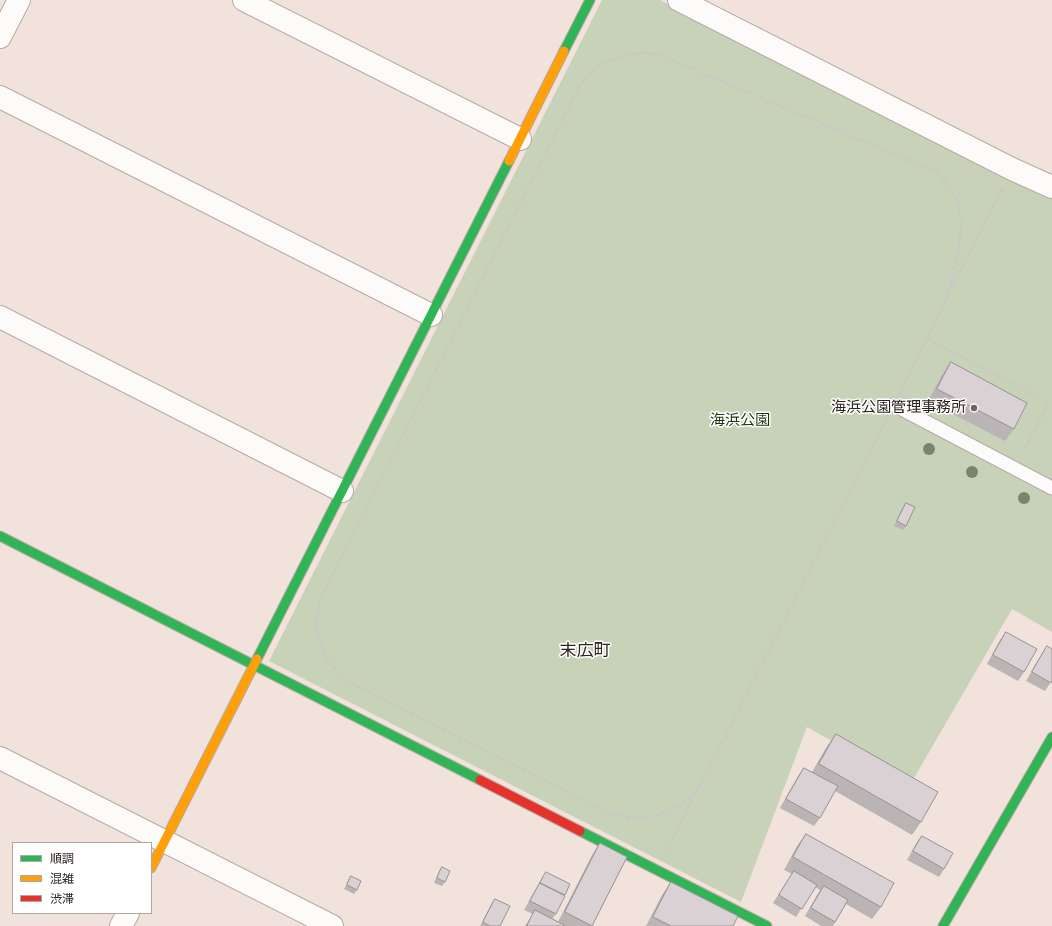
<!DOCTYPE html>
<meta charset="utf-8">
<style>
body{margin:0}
#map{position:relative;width:1052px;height:926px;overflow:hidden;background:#f1e2db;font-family:"Sofia Sans Condensed","Noto Sans JP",sans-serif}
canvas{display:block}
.legend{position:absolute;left:12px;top:842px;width:140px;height:72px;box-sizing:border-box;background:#fff;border:1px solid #aba7a5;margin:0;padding:5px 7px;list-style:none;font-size:12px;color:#2e231f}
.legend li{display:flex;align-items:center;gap:8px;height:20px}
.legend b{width:20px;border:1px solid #aba7a5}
</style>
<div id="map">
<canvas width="1052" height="926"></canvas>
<ul class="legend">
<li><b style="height:5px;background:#30b455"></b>順調</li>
<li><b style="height:5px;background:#ff9f0a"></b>混雑</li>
<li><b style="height:5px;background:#e5322d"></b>渋滞</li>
</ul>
</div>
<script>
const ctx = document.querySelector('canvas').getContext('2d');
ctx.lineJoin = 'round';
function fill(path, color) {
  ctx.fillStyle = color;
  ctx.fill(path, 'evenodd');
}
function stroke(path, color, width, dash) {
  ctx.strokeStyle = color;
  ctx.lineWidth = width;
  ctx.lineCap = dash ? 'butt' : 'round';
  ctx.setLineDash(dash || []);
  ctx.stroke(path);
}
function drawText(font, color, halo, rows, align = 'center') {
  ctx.font = font + ' "Sofia Sans Condensed","Noto Sans JP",sans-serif';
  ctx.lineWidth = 3;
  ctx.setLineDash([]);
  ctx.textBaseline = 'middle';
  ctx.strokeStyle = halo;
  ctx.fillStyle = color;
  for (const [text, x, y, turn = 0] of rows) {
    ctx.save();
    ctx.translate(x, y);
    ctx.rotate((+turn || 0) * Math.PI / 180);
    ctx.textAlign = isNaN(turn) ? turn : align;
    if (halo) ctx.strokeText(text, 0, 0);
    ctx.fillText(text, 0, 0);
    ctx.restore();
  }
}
fill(new Path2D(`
 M602,0H660L1052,197V632L1012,609L910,785L807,727L741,902L269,661Z`), '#c8d2b9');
const lane = new Path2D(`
 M894,405L1052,488`);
const street = new Path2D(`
 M244,0L520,139
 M679,0L1012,169L1052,187
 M0,37L19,0
 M0,97L431,315
 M0,317L342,491
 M0,758L332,926
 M121,926L128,913`);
const fast = new Path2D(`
 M564,51L590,0
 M0,536L480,780
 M257,659L509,161
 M580,831L767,926
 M943,926L1052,737`);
const slow = new Path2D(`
 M509,161L564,51
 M151,868L257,659`);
const jam = new Path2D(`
 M480,780L580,831`);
stroke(lane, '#b6aaa5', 15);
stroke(street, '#b6aaa5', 24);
stroke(fast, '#b6aaa5', 11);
stroke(slow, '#b6aaa5', 11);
stroke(jam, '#b6aaa5', 11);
stroke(new Path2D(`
 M642,53L657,54L934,171C977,205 957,247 949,292L945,302L894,405L697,791C672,815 643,824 609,813L351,683C321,659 309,634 322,596L578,89C593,63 613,56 642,53Z
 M951,288L1003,188
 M927,339L1049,403L1023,452
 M666,851L696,793`), '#ccc7c4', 2.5, [4, 2]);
stroke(lane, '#fdfbfa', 13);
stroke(street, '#fdfbfa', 22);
stroke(fast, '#30b455', 9);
stroke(slow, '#ff9f0a', 9);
stroke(jam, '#e5322d', 9);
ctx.fillStyle = '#79846a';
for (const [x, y] of [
 [929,449],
 [972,472],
 [1024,498]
]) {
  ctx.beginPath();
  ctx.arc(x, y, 6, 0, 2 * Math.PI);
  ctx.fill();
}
fill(new Path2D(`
 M951,362L1014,429L1005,441L928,401L942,375Z
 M906,503V526L903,530L894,526L903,507Z
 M1006,632L1024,672L1018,681L987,664L1000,640Z
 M1047,646L1052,680L1045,691L1026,681L1041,655Z
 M836,734L921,822L912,835L835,791L820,818L814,826L780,808L798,776L804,768L812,772L827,746Z
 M806,834L881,907L872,919L846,904L833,926H821L805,916L820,890L815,887L796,917L773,903L792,874L784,870L797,846Z
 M922,836L944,869L939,877L907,860L916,844Z
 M600,843L627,857L592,926H525L533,914L524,910L534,892L546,872L556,914L552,919L558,922L592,855Z
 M442,867L445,882L442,886L434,883L439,872Z
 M351,876L357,890L354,894L344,889Z
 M671,882L733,926H646L662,895Z
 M495,899L500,926H480L492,903Z`), '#bbb4b5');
const building = new Path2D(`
 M951,362L1027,403L1014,429L937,389Z
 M906,503L915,507L906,526L897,521Z
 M1006,632L1037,649L1024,672L993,655Z
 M1047,646L1052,649V680L1051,683L1032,672Z
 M836,734L938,792L921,822L819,764Z
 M804,768L838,786L820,818L786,799Z
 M806,834L894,883L881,907L793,857Z
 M922,836L953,853L944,869L913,851Z
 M600,843L627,857L592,926L565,912Z
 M442,867L450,871L445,882L437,878Z
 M794,871L817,885L802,909L779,895Z
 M546,872L570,884L565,895L540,883Z
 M351,876L361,881L357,890L347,885Z
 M671,882L738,916L733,926H671L653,917Z
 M540,883L565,896L556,914L530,901Z
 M824,886L848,900L835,922L811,908Z
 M495,899L510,906L500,926H490L483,922Z
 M535,910L564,925L563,926H527Z`);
fill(building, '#d9d1d3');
stroke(building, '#989294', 1);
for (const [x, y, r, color] of [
 [974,408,4,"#726661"]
]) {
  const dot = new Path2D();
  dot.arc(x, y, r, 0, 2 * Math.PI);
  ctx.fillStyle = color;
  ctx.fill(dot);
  stroke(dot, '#fff', 1.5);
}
drawText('15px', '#2e231f', '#fff', [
 ["海浜公園管理事務所",966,408]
], 'right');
drawText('15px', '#17380d', '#fff', [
 ["海浜公園",740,421]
]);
drawText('17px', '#2e231f', '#fff', [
 ["末広町",585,652]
]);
</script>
